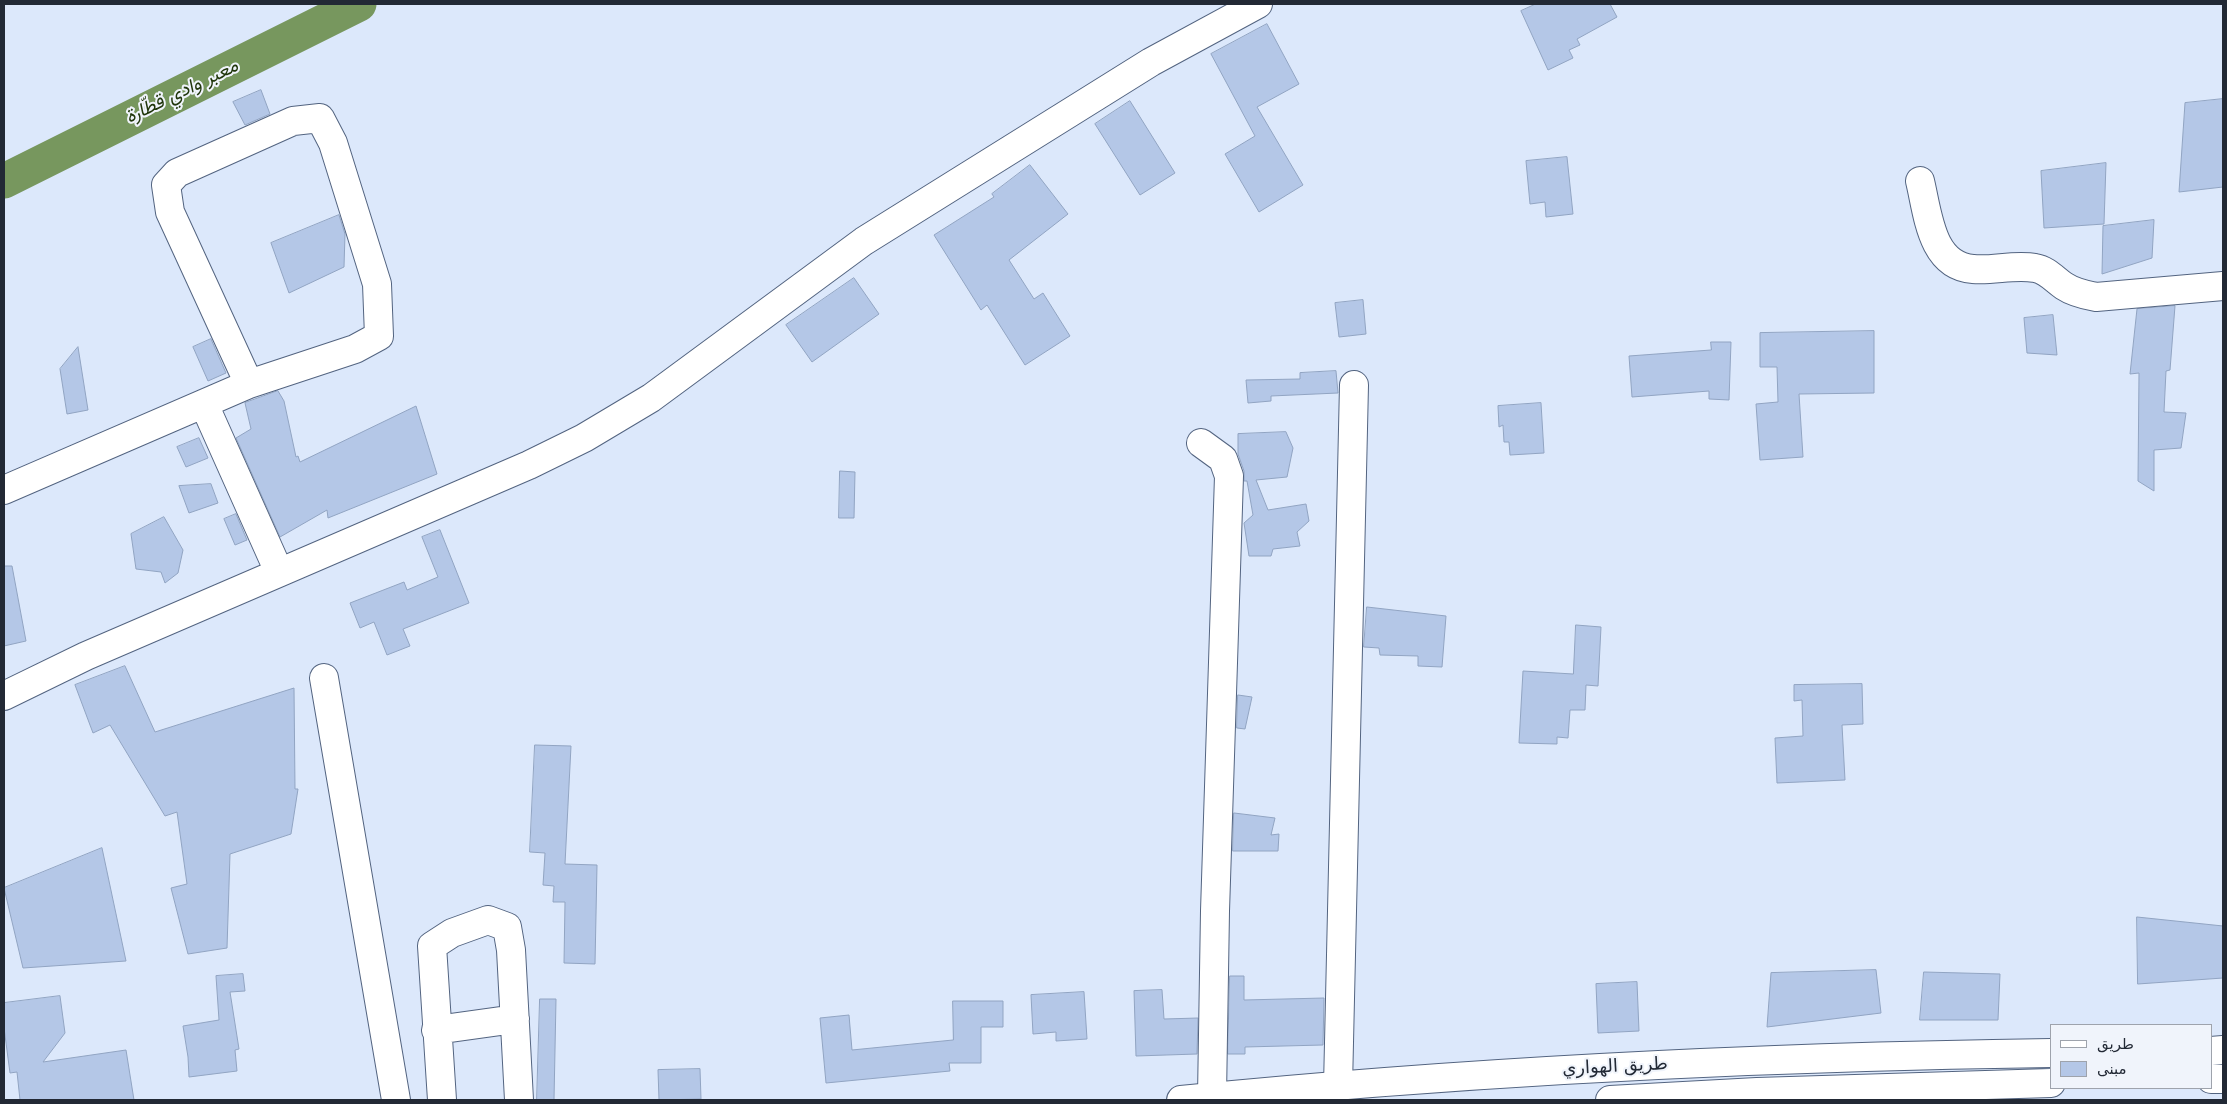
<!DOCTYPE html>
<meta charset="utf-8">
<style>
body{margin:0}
#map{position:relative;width:2227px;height:1104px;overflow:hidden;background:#dce8fb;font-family:"DejaVu Sans",Vazirmatn,sans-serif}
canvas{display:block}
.frame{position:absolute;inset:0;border:5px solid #222935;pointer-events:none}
.legend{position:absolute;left:2050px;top:1024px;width:162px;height:65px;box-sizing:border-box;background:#f0f4fb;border:1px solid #9ea3ac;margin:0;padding:6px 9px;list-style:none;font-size:15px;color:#222935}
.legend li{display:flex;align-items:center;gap:10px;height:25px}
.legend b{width:25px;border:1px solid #9ea3ac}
</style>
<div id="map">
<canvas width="2227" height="1104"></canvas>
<div class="frame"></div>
<ul class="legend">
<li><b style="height:6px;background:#fff"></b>طريق</li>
<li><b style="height:14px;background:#b4c7e7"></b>مبنى</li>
</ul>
</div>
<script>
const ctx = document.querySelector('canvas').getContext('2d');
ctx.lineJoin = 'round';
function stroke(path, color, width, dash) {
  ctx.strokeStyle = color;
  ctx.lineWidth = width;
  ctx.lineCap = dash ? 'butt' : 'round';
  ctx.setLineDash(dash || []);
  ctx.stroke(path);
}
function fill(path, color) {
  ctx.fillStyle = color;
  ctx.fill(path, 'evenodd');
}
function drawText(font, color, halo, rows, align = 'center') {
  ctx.font = font + ' "DejaVu Sans",Vazirmatn,sans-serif';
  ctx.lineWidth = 4;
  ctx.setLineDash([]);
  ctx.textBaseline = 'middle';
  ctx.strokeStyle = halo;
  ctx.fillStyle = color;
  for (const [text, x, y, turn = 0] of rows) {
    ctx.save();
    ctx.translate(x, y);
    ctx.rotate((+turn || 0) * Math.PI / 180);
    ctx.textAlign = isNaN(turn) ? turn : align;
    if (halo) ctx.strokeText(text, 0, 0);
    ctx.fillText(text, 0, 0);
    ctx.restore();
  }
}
stroke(new Path2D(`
 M4,181L359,4`), '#77975e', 35);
const building = new Path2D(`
 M1536,4H1610L1617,17L1577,39L1580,45L1569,50L1573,58L1548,70L1521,11Z
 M1267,24L1299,84L1257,107L1303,185L1259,212L1225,154L1255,136L1211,54Z
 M261,90L270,114L245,125L233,102Z
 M2223,99V187L2179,192L2185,103Z
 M1130,101L1175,173L1140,195L1095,124Z
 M1567,157L1573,214L1546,217L1545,202L1530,204L1526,161Z
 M2106,163L2104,224L2044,228L2041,171Z
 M1030,165L1068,214L1009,260L1034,299L1043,293L1070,336L1025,365L987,305L981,310L934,235L994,197L992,194Z
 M339,215L345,234L344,267L289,293L271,243Z
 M2154,220L2152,258L2102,274L2103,226Z
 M854,278L879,314L812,362L786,325Z
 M1363,300L1366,334L1339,337L1335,303Z
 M2175,306L2170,370L2166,371L2164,412L2186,413L2181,448L2154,450V491L2138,481L2139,373L2130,374L2137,309Z
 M2053,315L2057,355L2027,353L2024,318Z
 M1874,331V393L1799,394L1803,457L1760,460L1756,404L1778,402L1777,367H1760V333Z
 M211,339L226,373L208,381L193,347Z
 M1711,342H1731L1729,400L1709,399V391L1632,397L1629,356L1711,350Z
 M78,347L88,410L67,414L60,369Z
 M1336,371L1338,393L1271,396V401L1248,403L1246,380L1300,379V373Z
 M278,391L284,401L296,457L298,456L300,462L416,406L437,474L328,518L327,510L280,537L236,438L251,429L245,403Z
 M1541,403L1544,453L1510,455L1509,442H1504L1503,425L1499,427L1498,406Z
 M1286,432L1293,448L1287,477L1256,480L1268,510L1306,504L1309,521L1297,532L1300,546L1273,549L1271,556H1249L1244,523L1253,515L1247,481H1244V471L1238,454V434Z
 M199,438L208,458L186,467L177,447Z
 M840,471L855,472L854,518H839Z
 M211,484L218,503L189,513L179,486Z
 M236,514L247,540L235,545L224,519Z
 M164,517L183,550L178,573L165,583L161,572L136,569L131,534Z
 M440,530L469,603L403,629L410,646L387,655L374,622L360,628L350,603L404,582L407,590L438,577L422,537Z
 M4,566H12L26,641L4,646Z
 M1367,607L1446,616L1442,667L1418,666V656L1380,655L1379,648L1364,647Z
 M1576,625L1601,627L1598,686L1586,685L1585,710H1570L1568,738L1557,737V744L1519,743L1523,671L1573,674Z
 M125,666L155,732L294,688L295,789H298L291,834L230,854L227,948L188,954L171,888L187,884L177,812L165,816L110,725L93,733L75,685Z
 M1862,684L1863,724L1842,725L1845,780L1777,783L1775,738L1803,736L1802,700L1794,701V685Z
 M1238,695L1252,697L1245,729L1237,728Z
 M535,745L571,746L565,864L597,865L595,964L564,963L565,902H553L554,886L543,885L545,853L530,852Z
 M1234,813L1275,818L1271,835L1279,834L1278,851H1233Z
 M102,848L126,961L23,968L4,888Z
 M2137,917L2223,926V978L2138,984Z
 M1876,970L1881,1013L1767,1027L1771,973Z
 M1924,972L2000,974L1998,1020H1920Z
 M243,974L245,991L230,992L239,1049L235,1050L237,1071L189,1077L188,1057L183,1026L219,1020L216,976Z
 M1230,976H1244V1000L1324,998L1323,1045L1245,1047V1054H1228Z
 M1637,982L1639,1031L1598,1033L1596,984Z
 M1162,990L1164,1019L1198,1018L1197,1054L1136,1056L1134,991Z
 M1084,992L1087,1039L1056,1041V1032L1033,1034L1031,995Z
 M60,996L65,1033L43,1062L126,1050L134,1100H20L17,1072L10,1073L4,1028V1003Z
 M540,999H556L554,1100H537Z
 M953,1001H1003V1027H981V1063H949L950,1071L826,1083L820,1018L849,1015L852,1050L953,1040Z
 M700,1069L701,1099L659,1100L658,1070Z`);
fill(building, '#b4c7e7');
stroke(building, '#91a4c2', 1);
const minor = new Path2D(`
 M1920,181C1928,214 1931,266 1973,269C1993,271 2015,264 2035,268C2047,270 2054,279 2064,286C2073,292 2085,295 2096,297L2223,286
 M204,404L279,572
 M1201,443L1223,459L1229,476L1215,911L1212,1097
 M4,490L249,384L355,349L379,336L377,284L333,143L320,118L293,121L177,173L166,185L170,212L249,384
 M324,678L396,1100
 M4,696L86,656L529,465L584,438L651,398L864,241L1151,62L1258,4
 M436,1030L515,1019
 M1338,1086L1354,385
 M442,1100L432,946L452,933L488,920L507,927L511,950L519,1100`);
const highway = new Path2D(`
 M2211,1051L2223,1050
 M2211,1079H2223
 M1181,1100C1470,1071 1760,1057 2051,1053
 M1610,1100L1757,1092L2051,1083`);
stroke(minor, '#536480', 30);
stroke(highway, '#536480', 30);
stroke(minor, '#fff', 28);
stroke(highway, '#fff', 28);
drawText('18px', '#222935', '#f0f4fb', [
 ["طريق الهواري",1615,1067,-3]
]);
drawText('italic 19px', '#20360b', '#f0f4fb', [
 ["معبر وادي قطّارة",182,92,-26]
]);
</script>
